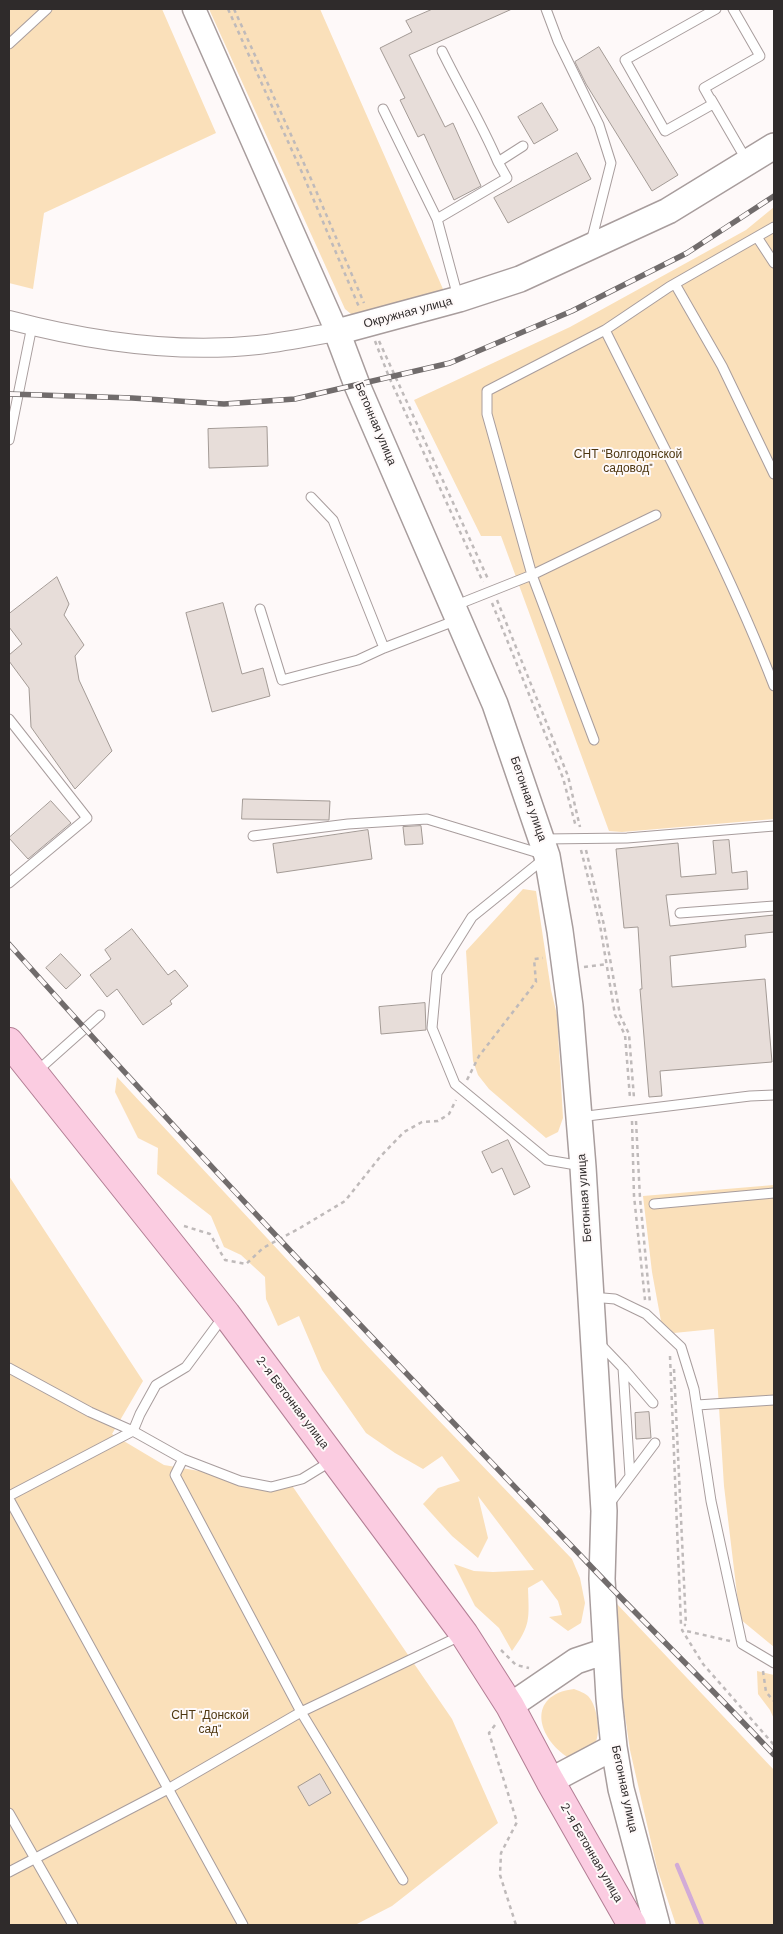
<!DOCTYPE html>
<meta charset="utf-8">
<style>
body{margin:0}
#map{position:relative;width:783px;height:1934px;overflow:hidden;background:#fef9f9;font-family:"DM Sans",sans-serif}
canvas{display:block}
.frame{position:absolute;inset:0;border:10px solid #2f2b2b;pointer-events:none}
</style>
<div id="map">
<canvas width="783" height="1934"></canvas>
<div class="frame"></div>
</div>
<script>
const ctx = document.querySelector('canvas').getContext('2d');
ctx.lineJoin = 'round';
function fill(path, color) {
  ctx.fillStyle = color;
  ctx.fill(path, 'evenodd');
}
function stroke(path, color, width, dash) {
  ctx.strokeStyle = color;
  ctx.lineWidth = width;
  ctx.lineCap = dash ? 'butt' : 'round';
  ctx.setLineDash(dash || []);
  ctx.stroke(path);
}
function drawText(font, color, halo, rows, align = 'center') {
  ctx.font = font + ' "DM Sans",sans-serif';
  ctx.lineWidth = 4;
  ctx.setLineDash([]);
  ctx.textBaseline = 'middle';
  ctx.strokeStyle = halo;
  ctx.fillStyle = color;
  for (const [text, x, y, turn = 0] of rows) {
    ctx.save();
    ctx.translate(x, y);
    ctx.rotate((+turn || 0) * Math.PI / 180);
    ctx.textAlign = isNaN(turn) ? turn : align;
    if (halo) ctx.strokeText(text, 0, 0);
    ctx.fillText(text, 0, 0);
    ctx.restore();
  }
}
fill(new Path2D(`
 M9,9H162L216,133L44,213L33,289L9,283Z
 M209,9H320L443,289V295L358,318L351,314L345,309Z
 M774,207V819L622,832L609,831L501,536H481L414,400L570,327L746,230Z
 M523,889L536,891L551,990L557,1015L563,1118L558,1132L546,1138L489,1089L478,1075L473,1061L466,951Z
 M117,1077L375,1354L572,1559L580,1578L585,1603L581,1623L568,1631L549,1617L562,1615L558,1601L542,1580L528,1588C529,1619 531,1625 512,1651L499,1628L475,1606L454,1564L474,1571L493,1572L534,1570L478,1496L488,1538L478,1558L452,1536L423,1504L438,1488L460,1481L442,1456L423,1469L395,1453L366,1433L322,1370L299,1316L278,1326L266,1299L265,1277L241,1255L224,1247L211,1216L157,1174L158,1148L138,1138L115,1092Z
 M9,1176L143,1381L112,1434L164,1465L293,1487L452,1719L498,1823L392,1906L355,1925H9Z
 M774,1185V1647L740,1619L724,1486L714,1329L674,1333L661,1321L652,1272L643,1196Z
 M617,1604L774,1770V1925H676L657,1868L630,1750L623,1702Z
 M757,1671L774,1675V1719L770,1710L758,1694Z
 M574,1689C579,1691 585,1693 588,1696C598,1706 603,1740 591,1749C585,1753 575,1756 569,1758C537,1738 526,1695 574,1689Z`), '#fae0ba');
stroke(new Path2D(`
 M677,1865L702,1925`), '#d2abd7', 4.5);
const building = new Path2D(`
 M433,9H512L409,55L445,127L453,123L481,186L454,200L424,134L418,137L400,100L405,98L380,48L412,32L406,21Z
 M599,47L678,175L652,191L586,84L575,62Z
 M542,103L558,130L534,144L518,117Z
 M577,153L591,179L508,223L494,198Z
 M267,427L268,466L209,468L208,429Z
 M57,577L69,604L64,615L84,645L75,656L79,680L112,751L75,789L31,727L29,688L9,661V655L22,644L9,627V614Z
 M223,603L242,674L263,668L270,696L212,712L186,613Z
 M243,799L330,801L329,820L242,819Z
 M51,801L71,823L28,859L9,838Z
 M421,826L423,844L405,845L403,827Z
 M368,830L372,859L277,873L273,844Z
 M729,840L732,873L747,871L748,889L666,895L670,926L774,915V932L745,935L746,947L670,956L672,987L765,979L772,1062L660,1071L662,1096L649,1097L640,989H642L638,927L624,928L616,849L678,843L681,877L716,874L713,841Z
 M132,929L168,975L175,970L188,986L170,1001L172,1004L143,1025L117,989L107,997L90,975L111,959L105,950Z
 M61,954L81,975L66,989L46,968Z
 M425,1003L426,1030L381,1034L379,1007Z
 M508,1140L530,1187L514,1195L502,1168L492,1173L482,1152Z
 M649,1412L651,1438L636,1439L635,1413Z
 M320,1774L331,1793L309,1806L298,1787Z`);
fill(building, '#e7ddd9');
stroke(building, '#a39a95', 1);
const service = new Path2D(`
 M546,9L558,41L599,125L611,163L591,242
 M9,44L47,9
 M442,51C460,88 482,124 498,162
 M704,88L713,104L665,131L625,60L716,9
 M704,88L760,56L733,9
 M711,99L747,161
 M383,109L437,219
 M757,237L774,263
 M675,284L722,366L774,474
 M458,297L437,219L507,178L498,162L523,146
 M605,330L669,287L774,227
 M9,440L32,326
 M311,497L333,520L384,648
 M454,606L532,575L656,515
 M260,609L282,680L358,660L384,648L457,620
 M9,719L87,818L9,883
 M594,740L532,575L487,414V391L605,330C663,447 727,564 774,686
 M253,836L348,824L427,819L542,854
 M544,839L627,838L774,826
 M545,858L472,917L437,973L432,1028L455,1084L547,1160L582,1166
 M680,913L774,906
 M36,1072L100,1015
 M579,1117L750,1096L774,1095
 M654,1204L774,1193
 M591,1297L615,1299L646,1314L681,1347L694,1389L711,1501L742,1644L774,1663
 M600,1344L623,1368L653,1403
 M9,1368L90,1412L133,1431L183,1459L240,1481L271,1487L302,1479L333,1460
 M623,1368L630,1476
 M697,1405L774,1400
 M183,1459L175,1475L301,1712L403,1880
 M9,1496L133,1431L140,1414L156,1385L186,1367L223,1317
 M9,1499L243,1925
 M610,1503L655,1443
 M9,1813L73,1925
 M9,1872L168,1789L301,1712L460,1636`);
const minor = new Path2D(`
 M9,320C89,341 175,354 258,345C284,342 311,336 337,332`);
const tertiary = new Path2D(`
 M194,9L337,332`);
const secondary = new Path2D(`
 M510,1706L576,1661L606,1651
 M550,1781L614,1747
 M657,1925L621,1789L614,1747L609,1698L602,1579L604,1511L583,1167L570,1006L560,931L547,856L495,704L357,385L337,332L459,299L520,279L668,211L774,146`);
const primary = new Path2D(`
 M9,1042L226,1314L464,1634L510,1706L550,1781L632,1925`);
stroke(service, '#a89d9d', 11);
stroke(minor, '#a89d9d', 20);
stroke(tertiary, '#a89d9d', 25);
stroke(secondary, '#a89d9d', 28);
stroke(primary, '#b27e94', 30);
stroke(new Path2D(`
 M228,9L304,177L359,307
 M234,9L311,179L364,303
 M375,341L389,377L483,582
 M379,341L488,579
 M497,600L568,776L580,827
 M492,603L563,778L576,827
 M581,850L600,925L615,1015L625,1035L630,1098
 M586,850L604,925L620,1015L629,1034L634,1098
 M584,967L607,964
 M467,1080L479,1056L536,982L534,959L543,958
 M632,1121L634,1196L645,1300
 M636,1121L640,1198L650,1303
 M184,1226L210,1234L225,1260L246,1264L263,1248L300,1228L345,1201L380,1157L404,1132L422,1122L438,1121L449,1114L456,1100
 M670,1356L681,1625H686
 M674,1369L686,1625
 M730,1641L682,1630L703,1664L774,1745
 M501,1650L516,1665L529,1668
 M763,1671L766,1692L774,1701
 M495,1725L489,1733L517,1822L501,1853L500,1875L516,1925`), '#bfbaba', 2.5, [4, 4]);
stroke(service, '#fff', 9);
stroke(minor, '#fff', 18);
stroke(tertiary, '#fff', 22);
stroke(secondary, '#fff', 25);
stroke(primary, '#fbcce1', 28);
const rail = new Path2D(`
 M9,394L132,398L224,404L295,399L450,363L572,311L687,253L774,196
 M9,944C195,1153 389,1356 583,1558C646,1625 712,1688 774,1755`);
stroke(rail, '#716c6c', 5.5);
stroke(rail, '#fef9f9', 4, [11]);
drawText('12px', '#2f2b2b', '#fef9f9', [
 ["Окружная улица",408,313,-15],
 ["Бетонная улица",375,424,67],
 ["Бетонная улица",528,799,71],
 ["Бетонная улица",585,1198,-94],
 ["2-я Бетонная улица",292,1403,53],
 ["Бетонная улица",624,1789,78],
 ["2-я Бетонная улица",591,1853,60]
]);
drawText('12px', '#4e3710', '#fef9f9', [
 ["СНТ \"Волгодонской",628,455],
 ["садовод\"",628,469],
 ["СНТ \"Донской",210,1716],
 ["сад\"",210,1730]
]);
</script>
